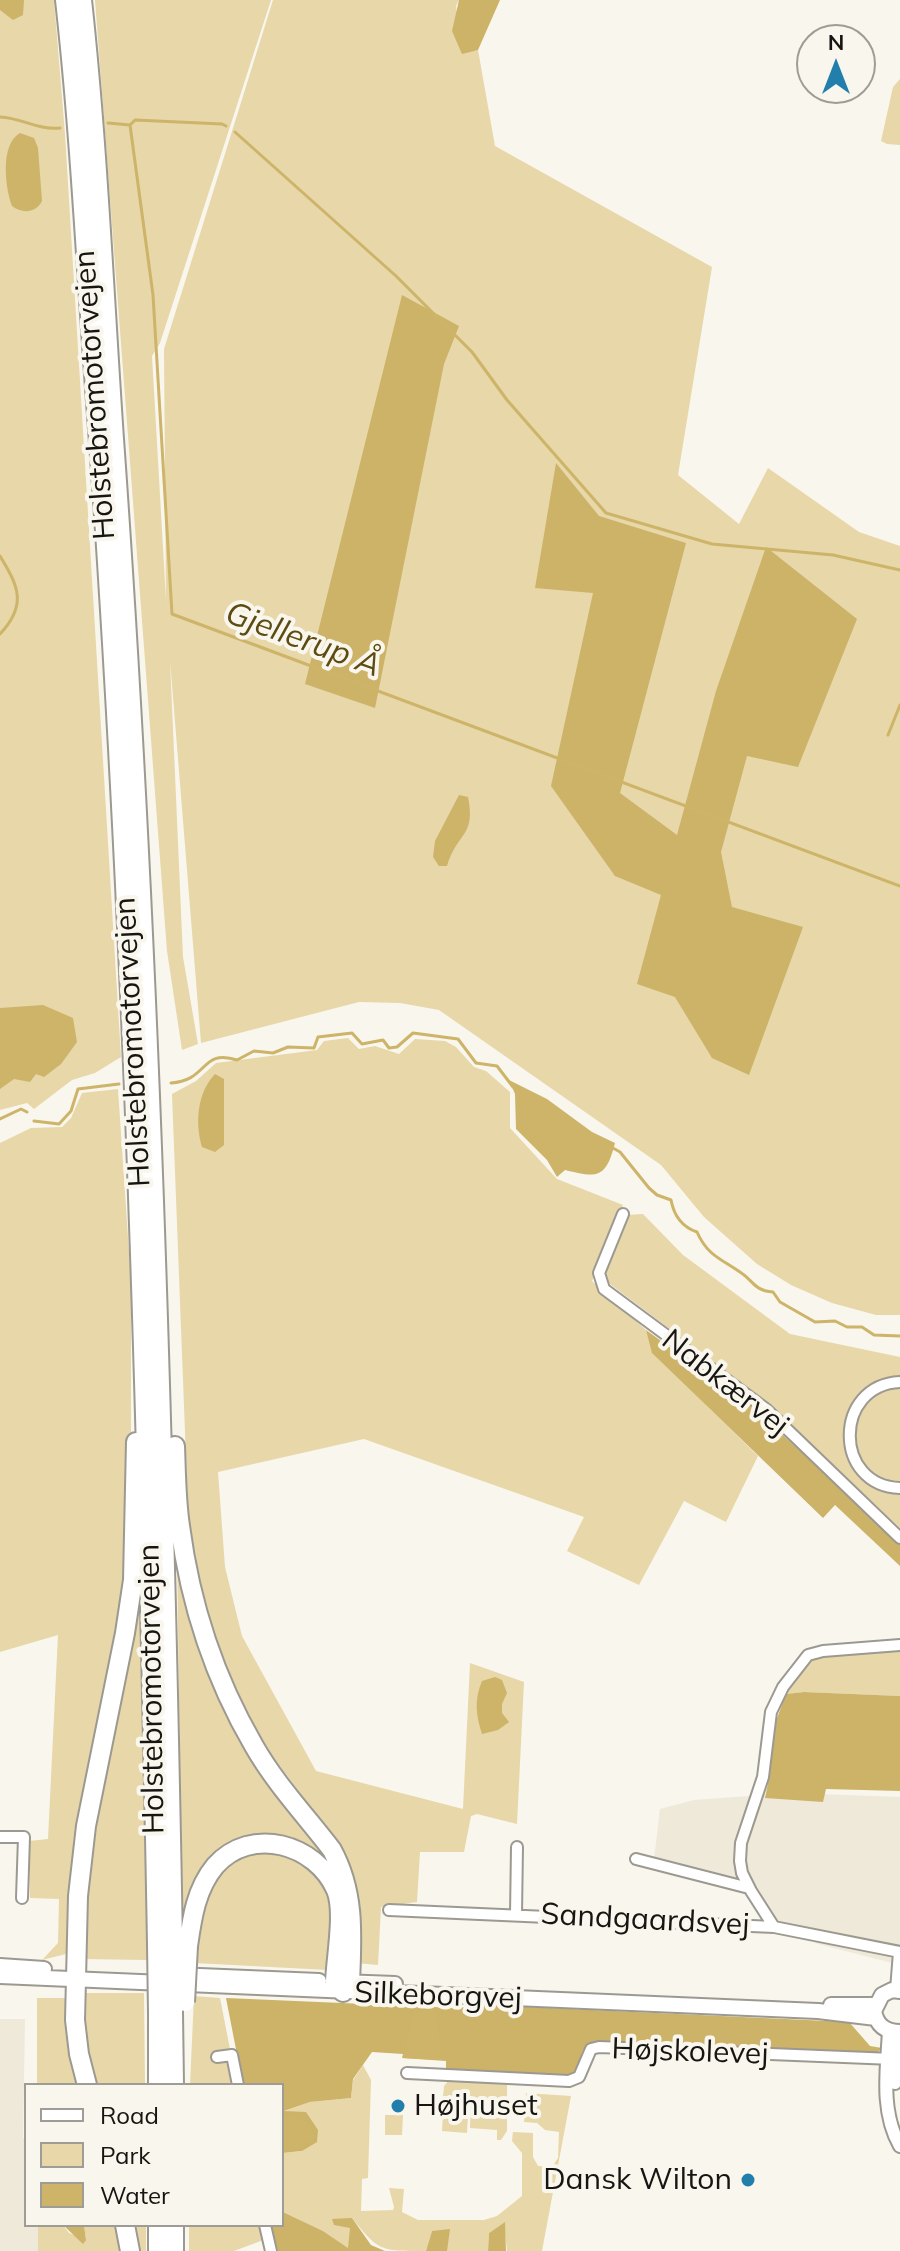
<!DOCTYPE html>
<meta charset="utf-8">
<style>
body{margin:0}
#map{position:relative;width:900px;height:2251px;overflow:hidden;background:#f9f6ed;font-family:Mulish,sans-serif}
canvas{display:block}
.legend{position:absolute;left:24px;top:2083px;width:260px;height:144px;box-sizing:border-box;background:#f9f6ed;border:2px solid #9e9c95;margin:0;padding:10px 14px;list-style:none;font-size:24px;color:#161512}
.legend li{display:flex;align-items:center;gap:16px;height:40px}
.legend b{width:40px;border:2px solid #9e9c95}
.north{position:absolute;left:796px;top:24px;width:80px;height:80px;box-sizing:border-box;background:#f9f6ed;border:2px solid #9e9c95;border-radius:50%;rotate:0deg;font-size:22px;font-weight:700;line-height:32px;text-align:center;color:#161512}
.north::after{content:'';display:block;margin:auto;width:28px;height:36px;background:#227fac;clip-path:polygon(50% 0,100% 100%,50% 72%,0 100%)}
</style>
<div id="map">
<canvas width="900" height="2251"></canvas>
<ul class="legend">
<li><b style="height:10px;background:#fff"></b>Road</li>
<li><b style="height:22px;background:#e7d7a9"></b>Park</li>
<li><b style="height:22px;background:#cdb469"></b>Water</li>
</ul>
<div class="north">N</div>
</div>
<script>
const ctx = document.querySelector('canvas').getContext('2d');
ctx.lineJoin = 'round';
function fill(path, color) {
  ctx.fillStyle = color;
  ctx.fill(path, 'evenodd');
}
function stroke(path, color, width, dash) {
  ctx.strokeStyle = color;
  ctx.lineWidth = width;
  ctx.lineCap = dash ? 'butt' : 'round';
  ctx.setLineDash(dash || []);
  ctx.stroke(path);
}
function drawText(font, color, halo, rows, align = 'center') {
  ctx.font = font + ' Mulish,sans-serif';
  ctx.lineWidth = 8;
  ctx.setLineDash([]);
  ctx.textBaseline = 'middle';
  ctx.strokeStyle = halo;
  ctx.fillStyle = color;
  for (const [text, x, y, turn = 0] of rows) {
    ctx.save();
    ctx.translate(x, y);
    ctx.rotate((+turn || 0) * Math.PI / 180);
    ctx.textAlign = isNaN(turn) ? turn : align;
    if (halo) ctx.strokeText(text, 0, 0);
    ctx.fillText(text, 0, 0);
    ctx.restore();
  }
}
fill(new Path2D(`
 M790,1793L900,1797V1965L818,1944L760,1917L739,1881L654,1859L660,1809L694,1800Z
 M0,2019H25L23,2138H26V2225H38V2251H0Z`), '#eee9d9');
fill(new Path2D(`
 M0,0H54L65,134L121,1057L95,1073L72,1080L34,1109L27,1103L0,1110Z
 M95,0H271L160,343L152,356L166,600L164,349L273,0H459L456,6L462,53L478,50L495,146L712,267L678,475L739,524L768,468L859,532L900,546V1315H876L832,1303L791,1285L757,1264L704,1217L661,1165L439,1010L400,1003L359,1002L201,1043L170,660L183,957L198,1044L182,1050L167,951Z
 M900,79V145L887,144L881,141L893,87Z
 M348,1038L359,1049L375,1046L399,1054L415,1039L445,1041L456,1047L474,1067L486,1071L510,1092V1128L557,1179L623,1205L592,1281L646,1330L653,1353L758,1456L726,1522L684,1501L639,1585L567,1551L584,1517L364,1439L218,1472L225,1567L242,1636L316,1771L463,1809L470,1663L524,1682L517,1824L477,1814L471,1816L464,1852H420L417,1902L381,1907L378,1965L355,1963L359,1905L353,1874L340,1846L267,1749L234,1687L207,1621L189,1536L172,1094L196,1081L216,1063L317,1050L324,1041Z
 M118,1089L131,1282V1450L126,1582L70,1953L42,1960L58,1943L59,1899L30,1898L29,1841L48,1839L58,1635L0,1652V1143L31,1128L62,1127L71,1118L82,1093Z
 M643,1214L683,1255L790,1334L900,1357V1528L767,1402L602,1278L626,1215Z
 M143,1534L147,1960L82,1959L90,1828Z
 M177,1550L215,1682L328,1854L340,1881L308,1848H229L182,1938Z
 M900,1650V1696L804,1692L786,1694C796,1676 802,1662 823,1655Z
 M267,1850L307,1862L332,1897L328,1970L194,1963C202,1911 204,1858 267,1850Z
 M85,1993H144L145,2085H96C88,2057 75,2021 85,1993Z
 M194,1996L220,1998L237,2085H190Z
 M37,1998H68L80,2085H37Z
 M363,2065L371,2080L368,2178L362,2179L361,2211L393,2210L394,2207L389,2188L404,2189L402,2212L418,2220H484L497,2216L522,2196V2153L512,2141L513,2132L533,2133V2157L538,2166L552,2167L558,2158L559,2132L545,2130L537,2123L524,2122L526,2093L571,2096L542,2251H507L504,2223L489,2233L488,2251H447L432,2231L426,2251C379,2251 379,2251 352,2218L349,2249L323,2231L283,2212L282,2153L303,2151L282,2112L310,2102L351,2098L353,2080Z
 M449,2080L507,2084V2131L501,2140H497V2130L470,2128L471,2098L443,2097L444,2086Z
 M443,2114L468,2116L467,2133L442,2131Z
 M385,2115H403L402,2135H385Z
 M38,2225H63L69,2233L86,2240L84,2225H117L123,2251H38Z
 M134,2225H146V2251H139Z
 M189,2225H264L266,2239L234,2251H189Z`), '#e7d7a9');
fill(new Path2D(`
 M459,0H500L478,50L462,54L452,31Z
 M402,295L459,326L444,364L375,708L305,684Z
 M556,463L599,516L686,543L620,793L677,835L716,691L766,547L857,619L798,767L747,756L721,852L732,907L803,927L749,1075L712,1058L675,997L637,984L661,895L615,876L551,786L593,593L535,588Z
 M646,1330L751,1406L900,1542V1566L835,1505L823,1518L652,1353Z
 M804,1692L900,1696V1791L826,1789L823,1802L765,1798L770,1774L773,1729L786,1694Z
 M226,1998L458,2008L485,2005L849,2022L870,2046L882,2048L877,2053L598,2041C575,2047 585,2058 576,2074L568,2075L446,2069V2061L402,2058L403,2054L372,2052L353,2079L351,2098L310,2102L284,2111L306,2112L318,2130L317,2142L302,2151L282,2153V2085H243Z
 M282,2206L283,2212L323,2231L348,2248L350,2228L334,2225L332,2219L352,2218L371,2245L385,2251H278L270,2225H282Z
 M505,2222L506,2251H488L489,2233Z
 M450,2229L447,2251H426L432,2231Z`), '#ccb368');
fill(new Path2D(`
 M0,0H24L23,15L13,20L0,10Z
 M20,133L34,138L38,148L42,201C36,213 22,214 12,206C5,187 0,144 20,133Z
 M459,795L468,797C476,837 457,832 447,866H439L433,857L435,841Z
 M43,1005L73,1018L77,1042L61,1064L44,1077L36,1074L30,1082L14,1079L0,1089V1008Z
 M215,1074L224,1079V1145L215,1152L202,1147C195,1123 197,1093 215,1074Z
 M509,1080L547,1099L592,1132L615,1143C606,1179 597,1178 565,1170L557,1177L547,1160L516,1129L515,1094Z
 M495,1677L502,1680L507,1693L502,1704V1713L509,1722L498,1730L482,1734C476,1715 474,1700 482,1681Z
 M414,2010L435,2011L442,2060L403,2058Z
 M282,2117C300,2117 312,2120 315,2139L294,2150L282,2151Z
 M63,2225H84L86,2240L83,2244Z`), '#cdb469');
stroke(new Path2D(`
 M0,117C22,118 37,130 60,128
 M108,123L130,125
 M130,125L153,295L172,614L900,886
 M130,125L135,120L222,124L226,126
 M235,132L396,276L472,352L507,400L606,513L712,544L833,555L900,570
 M0,556C19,587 27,605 0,634
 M888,735L900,705
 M171,1083C208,1081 201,1048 237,1060L254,1051L273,1053L288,1047L314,1048L318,1037L352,1033L362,1044L383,1040L389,1048L397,1047L413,1033L458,1039L476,1063L497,1066L513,1087
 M0,1119L21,1109L27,1112
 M34,1121L59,1124L71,1111L78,1089L119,1084
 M613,1148L620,1152L649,1188L657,1195L671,1200C674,1216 682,1227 697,1232C707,1255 721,1259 740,1272C754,1281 753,1290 773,1292L780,1302L815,1322L835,1321L847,1327H862L874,1335L900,1336`), '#cdb469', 3);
const minor = new Path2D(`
 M623,1214L599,1273L604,1289L766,1409L900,1538
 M900,1382C833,1385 833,1486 900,1488
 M0,1837H24L22,1898
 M636,1859L749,1888
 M389,1910L774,1927L900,1952
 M516,1914L517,1847
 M774,1927L751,1891L742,1873L740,1861L741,1843L763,1777L771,1712L783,1687L808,1655L823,1651L900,1645
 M896,1990L899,1952
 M217,2057L232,2055L238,2085
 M407,2073L569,2081L579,2077L591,2049L599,2047L893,2059
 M265,2225L271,2251`);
const tertiary = new Path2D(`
 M889,2031C887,2069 880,2111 900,2146
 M895,2083L898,2032`);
const secondary = new Path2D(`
 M0,1966L44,1969
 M176,1975L319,1981
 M0,1976L818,2011L876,2018
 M340,1982L395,1984
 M900,1991L892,1990L882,1995L874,2011C877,2026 886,2032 900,2032
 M831,2005H875`);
const motorway = new Path2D(`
 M65,0C81,142 87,286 98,429C134,933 148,1438 157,1944
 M82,0C98,146 104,293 114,439C150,940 164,1442 173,1944
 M175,1446C176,1472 176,1500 180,1526C190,1603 215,1679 254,1746C275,1783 306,1816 332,1850C355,1892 352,1935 350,1982L343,1992L335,1982C336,1957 345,1911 336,1890C316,1844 251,1825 215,1866C196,1889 192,1918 188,1946
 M158,2013V2085
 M173,2013L174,2085
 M87,2085L79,2054L75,2020L78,1896L86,1826L125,1633L133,1580L136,1442
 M125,2225L130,2251
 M158,2251V2225
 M174,2251V2225`);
stroke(minor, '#9c9991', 14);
stroke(tertiary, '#9c9991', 16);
stroke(secondary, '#9c9991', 18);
stroke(motorway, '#9c9991', 22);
stroke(minor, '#fff', 10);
stroke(tertiary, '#fff', 12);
stroke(secondary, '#fff', 14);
stroke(motorway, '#fff', 18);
const motorwayBridge = new Path2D(`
 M157,1944L158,2013
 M173,1944V2013
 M185,2002L188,1946`);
stroke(motorwayBridge, '#9c9991', 22, []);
stroke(motorwayBridge, '#fff', 18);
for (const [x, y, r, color] of [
 [398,2106,8,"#227fac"],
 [748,2180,8,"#227fac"]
]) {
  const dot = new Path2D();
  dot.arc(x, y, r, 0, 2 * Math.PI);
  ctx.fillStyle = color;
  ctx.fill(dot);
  stroke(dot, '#f9f6ed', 3);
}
drawText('30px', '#161512', '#f9f6ed', [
 ["Holstebromotorvejen",95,395,-94],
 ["Holstebromotorvejen",133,1042,-93],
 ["Nabkærvej",725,1383,38],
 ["Holstebromotorvejen",152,1689,-91],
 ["Sandgaardsvej",645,1920,3],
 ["Silkeborgvej",438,1996,2],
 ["Højskolevej",690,2052,2]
]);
drawText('30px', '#161512', '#f9f6ed', [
 ["Højhuset",414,2106],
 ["Dansk Wilton",732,2180,"right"]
], 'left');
drawText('italic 32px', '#5d4c11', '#f9f6ed', [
 ["Gjellerup Å",303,640,20]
]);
</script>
